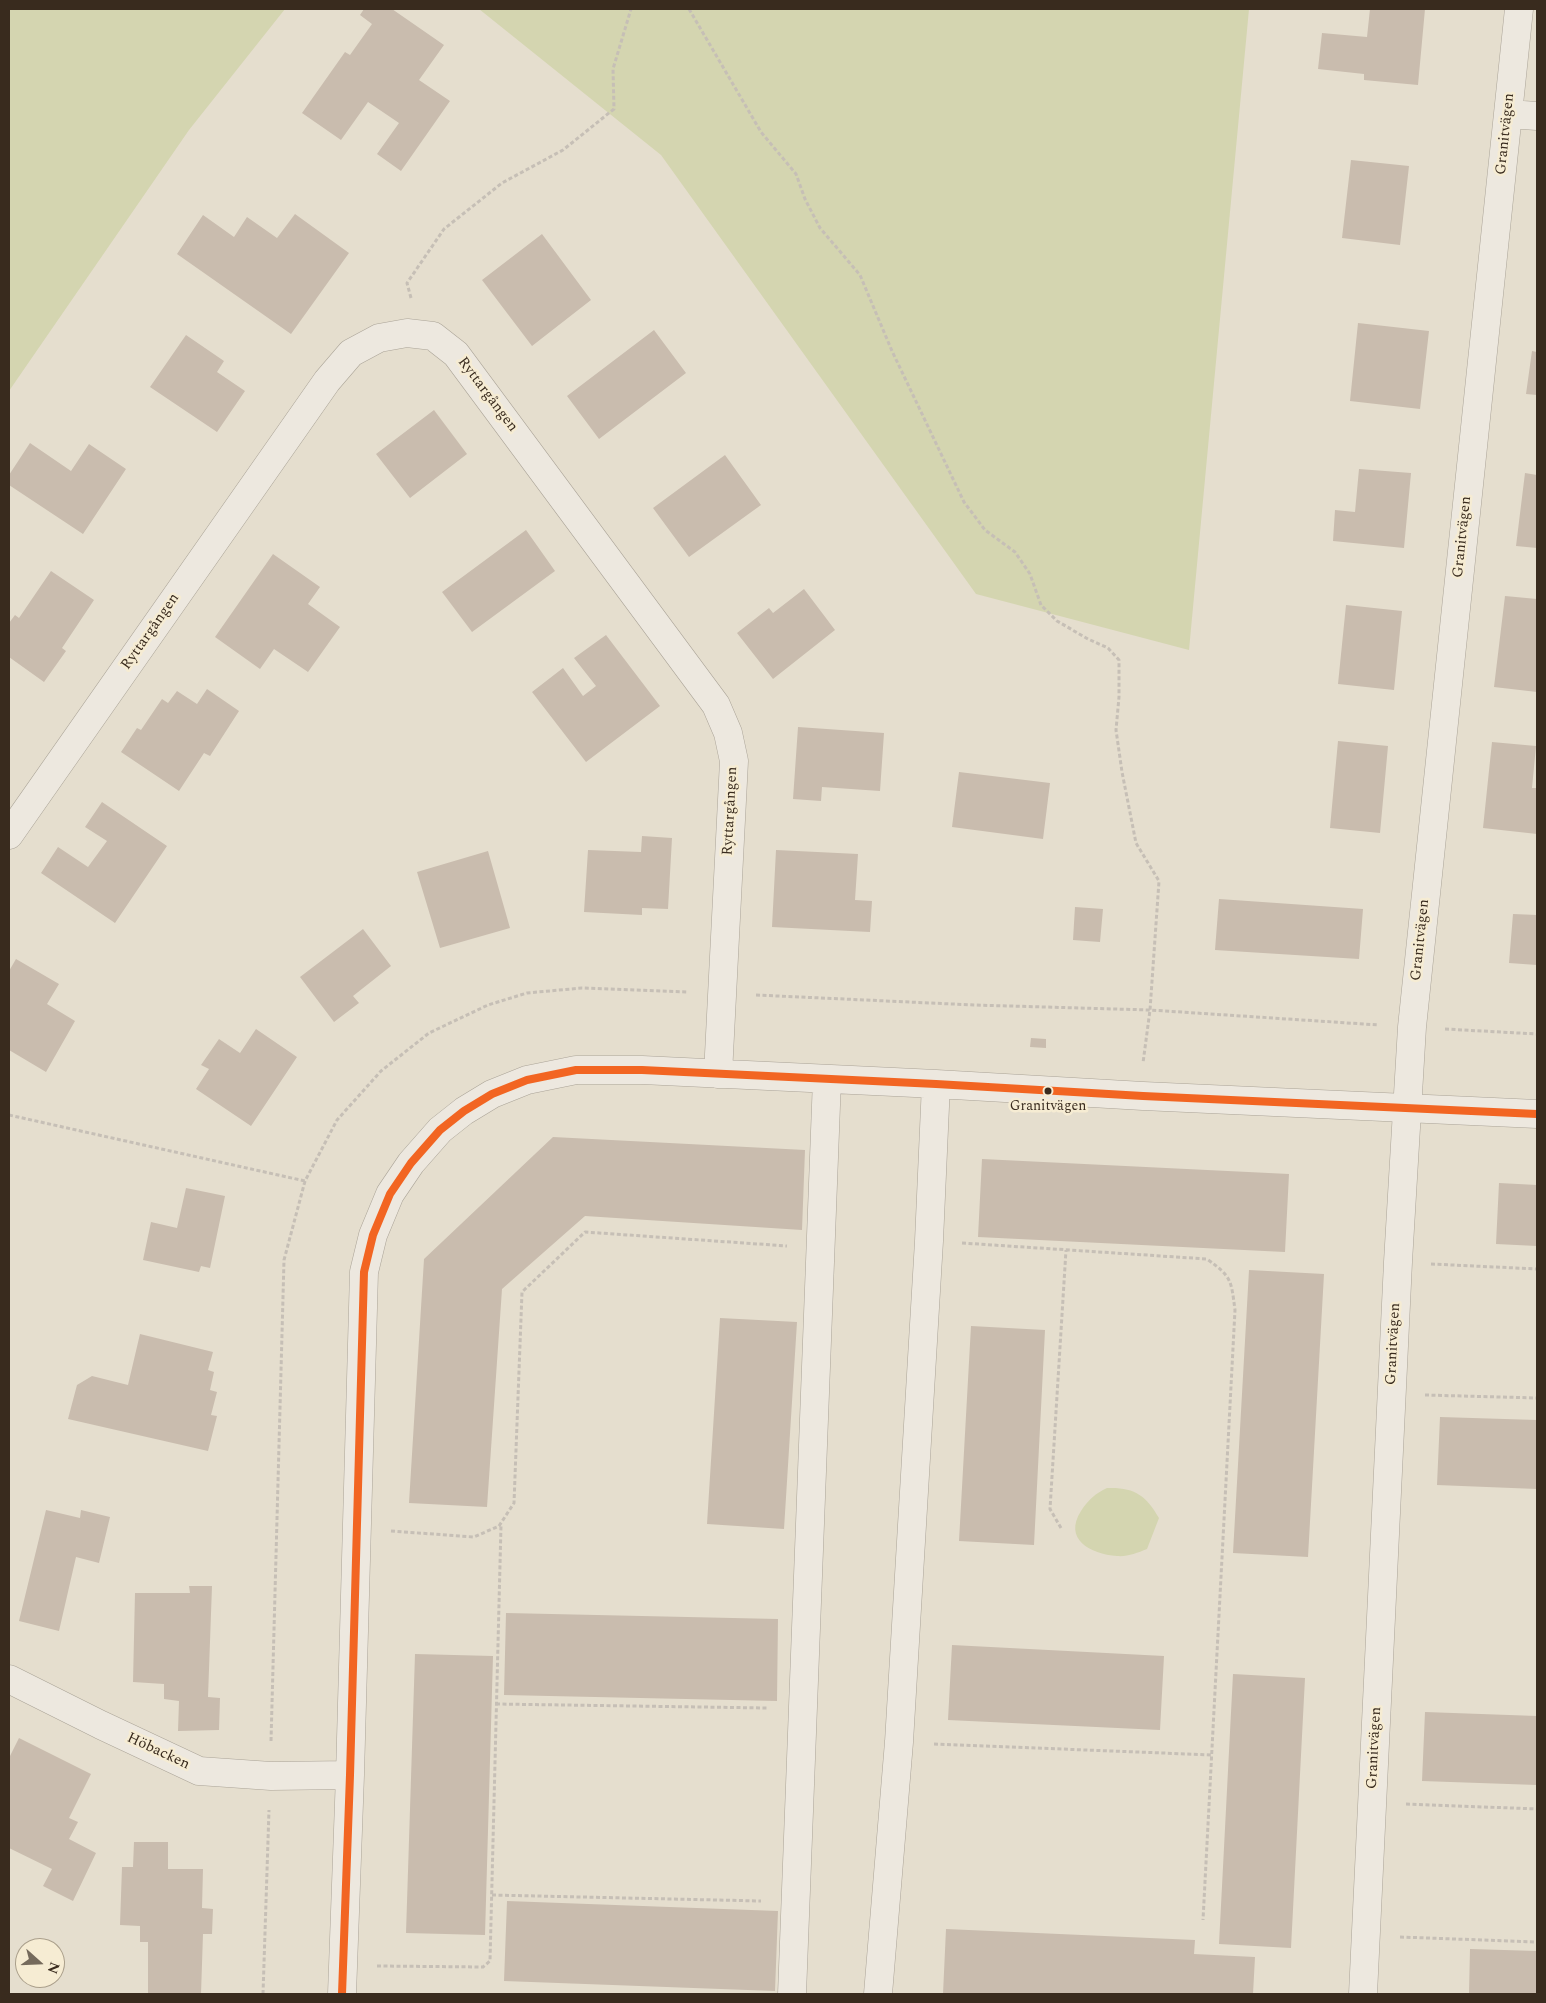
<!DOCTYPE html>
<meta charset="utf-8">
<style>
body{margin:0}
#map{position:relative;width:1546px;height:2003px;overflow:hidden;background:#e5dece;font-family:Spectral,serif}
canvas{display:block}
.frame{position:absolute;inset:0;border:10px solid #392b1e;pointer-events:none}
.north{position:absolute;left:15px;top:1938px;width:50px;height:50px;box-sizing:border-box;background:#f6ecd3;border:1px solid #aa9f8b;border-radius:50%;rotate:110deg;font-size:14px;font-weight:700;line-height:20px;text-align:center;color:#392b1e}
.north::after{content:'';display:block;margin:auto;width:18px;height:22px;background:#756a5c;clip-path:polygon(50% 0,100% 100%,50% 72%,0 100%)}
</style>
<div id="map">
<canvas width="1546" height="2003"></canvas>
<div class="frame"></div>
<div class="north">N</div>
</div>
<script>
const ctx = document.querySelector('canvas').getContext('2d');
ctx.lineJoin = 'round';
function fill(path, color) {
  ctx.fillStyle = color;
  ctx.fill(path, 'evenodd');
}
function stroke(path, color, width, dash) {
  ctx.strokeStyle = color;
  ctx.lineWidth = width;
  ctx.lineCap = dash ? 'butt' : 'round';
  ctx.setLineDash(dash || []);
  ctx.stroke(path);
}
function drawText(font, color, halo, rows, align = 'center') {
  ctx.font = font + ' Spectral,serif';
  ctx.lineWidth = 5;
  ctx.setLineDash([]);
  ctx.textBaseline = 'middle';
  ctx.strokeStyle = halo;
  ctx.fillStyle = color;
  for (const [text, x, y, turn = 0] of rows) {
    ctx.save();
    ctx.translate(x, y);
    ctx.rotate((+turn || 0) * Math.PI / 180);
    ctx.textAlign = isNaN(turn) ? turn : align;
    if (halo) ctx.strokeText(text, 0, 0);
    ctx.fillText(text, 0, 0);
    ctx.restore();
  }
}
fill(new Path2D(`
 M9,9H285L189,130L9,391Z
 M479,9H1249L1189,650L976,594L661,155Z
 M1107,1488C1134,1487 1146,1495 1159,1518L1147,1549C1137,1553 1127,1557 1117,1556C1090,1554 1063,1539 1081,1511C1088,1500 1096,1493 1107,1488Z`), '#d4d5b0');
fill(new Path2D(`
 M364,9H392L444,45L419,80L450,101L401,171L377,154L399,123L368,102L341,140L302,113L345,52L350,55L372,24L360,15Z
 M1370,9H1425L1418,85L1364,80V74L1318,69L1322,33L1367,37Z
 M1351,160L1409,166L1400,245L1342,238Z
 M295,214L349,253L291,334L177,254L203,215L234,237L247,217L277,238Z
 M542,234L591,300L532,346L482,280Z
 M1358,323L1429,331L1420,409L1350,401Z
 M654,330L686,373L599,439L567,396Z
 M186,335L224,361L217,372L245,391L217,432L150,387Z
 M1532,351L1537,352V395L1526,394Z
 M434,410L467,454L410,498L376,454Z
 M30,443L71,471L89,444L126,469L83,534L9,485V475Z
 M725,455L761,505L689,557L653,508Z
 M1359,469L1411,473L1404,548L1333,541L1335,510L1355,512Z
 M1525,473L1537,475V548L1516,546Z
 M526,530L555,571L472,632L442,592Z
 M273,554L320,587L308,604L340,627L308,672L274,649L260,669L215,637Z
 M51,571L94,600L62,648L66,651L44,682L9,657V623L15,615L19,618Z
 M804,589L835,630L773,679L737,633L769,608L773,613Z
 M1505,596L1537,599V692L1494,687Z
 M1346,605L1402,611L1394,690L1338,684Z
 M606,635L660,706L586,762L532,692L563,668L583,696L596,686L574,658Z
 M207,689L239,711L210,756L204,753L179,791L121,752L137,728L141,730L162,699L168,703L177,691L197,704Z
 M798,727L884,733L880,791L822,787L821,801L793,799Z
 M1338,741L1388,746L1380,833L1330,828Z
 M1492,742L1536,746L1532,788H1537V834L1483,828Z
 M959,772L1050,783L1043,839L952,827Z
 M102,802L167,846L115,923L41,873L58,847L88,867L107,841L85,827Z
 M642,836L672,838L668,909L642,908V915L584,912L588,850L641,852Z
 M776,850L858,854L855,900L872,901L870,932L772,927Z
 M488,851L510,928L440,948L417,872Z
 M1219,899L1363,909L1359,959L1215,950Z
 M1075,907L1103,909L1100,942L1073,940Z
 M1513,914L1537,915V965L1509,963Z
 M363,929L391,966L353,996L359,1003L334,1022L300,977Z
 M16,959L59,984L47,1004L75,1021L46,1072L9,1050V971Z
 M256,1029L297,1057L251,1126L196,1089L209,1069L201,1065L219,1039L240,1053Z
 M1031,1038L1046,1039V1048L1030,1047Z
 M553,1137L805,1150L802,1230L585,1216L502,1289L487,1507L409,1503L424,1259Z
 M982,1159L1289,1174L1285,1252L978,1237Z
 M1499,1183L1537,1185V1246L1496,1244Z
 M186,1188L225,1196L210,1268L201,1266L199,1272L143,1260L151,1222L177,1228Z
 M1249,1270L1324,1274L1308,1557L1233,1553Z
 M720,1318L797,1322L784,1529L707,1524Z
 M971,1326L1045,1330L1034,1545L959,1541Z
 M140,1334L213,1352L208,1370L214,1372L210,1390L217,1392L211,1415L217,1416L208,1451L68,1419L77,1385L92,1376L128,1385Z
 M1440,1417L1537,1420V1489L1437,1485Z
 M46,1510L80,1518L81,1510L110,1517L99,1563L76,1557L59,1631L19,1621Z
 M189,1586H212L208,1697L220,1698L219,1730L178,1731L179,1701L164,1699V1684L133,1682L135,1593H190Z
 M506,1613L778,1619L777,1701L504,1695Z
 M952,1645L1164,1656L1160,1730L948,1720Z
 M415,1654L493,1656L485,1935L406,1933Z
 M1233,1674L1305,1678L1291,1948L1219,1944Z
 M1425,1712L1537,1716V1785L1422,1781Z
 M19,1738L91,1774L69,1818L78,1822L69,1839L96,1853L73,1901L43,1886L52,1869L9,1848V1758Z
 M134,1842H168V1869H203L202,1908L213,1909L212,1934H203L201,1994H148V1942H140V1926L120,1925L122,1867H133Z
 M507,1901L778,1911L775,1991L504,1981Z
 M946,1929L1195,1940L1194,1954L1255,1957L1253,1994H943Z
 M1470,1949L1537,1951V1994H1469Z`), '#c9bcae');
const minor = new Path2D(`
 M1508,114L1537,116
 M9,835L327,381L351,353L379,338L407,333L433,336L456,354L716,705L728,733L734,761L718,1074
 M9,1679L101,1725L199,1771L271,1776L350,1775
 M342,1994L350,1775L364,1272L373,1235L390,1194L411,1163L440,1130L464,1111L492,1094L527,1080L576,1070H642L936,1084L1143,1096L1537,1114
 M792,1994L827,1079
 M878,1994L899,1742L929,1241L936,1084
 M1363,1994L1398,1262L1412,1027L1519,9`);
stroke(minor, '#aaa397', 29);
stroke(new Path2D(`
 M689,9L761,132L796,174L805,199L820,228L860,275L892,351L964,502L985,530L1015,552L1030,574L1041,605L1057,621L1088,639L1108,648L1119,660V697L1116,730L1122,772L1136,843L1159,881L1150,1010L1143,1063
 M411,298L407,283L444,229L502,183L563,150L614,109L613,69L631,9
 M756,995L974,1005L1150,1010L1379,1025
 M1445,1029L1537,1034
 M9,1115L305,1181
 M962,1243L1207,1259C1232,1277 1231,1280 1235,1310L1203,1920
 M1431,1264L1537,1269
 M1425,1395L1537,1398
 M1061,1528L1050,1509L1066,1250
 M391,1531L474,1537L499,1526L514,1503L522,1292L585,1232L787,1246
 M496,1704L768,1708
 M271,1741L284,1260L305,1181L337,1120L381,1071L429,1033L488,1005L527,993L582,988L688,992
 M934,1744L1213,1755
 M1406,1804L1537,1809
 M492,1895L761,1901
 M1400,1937L1537,1942
 M377,1966L483,1967L490,1961L501,1525
 M263,1994L269,1810`), '#c6bfb6', 3, [4, 2.5]);
stroke(minor, '#ede8df', 28);
stroke(new Path2D(`
 M342,1994L350,1775L364,1272L373,1235L390,1194L411,1163L440,1130L464,1111L492,1094L527,1080L576,1070H642L936,1084L1143,1096L1537,1114`), '#f26522', 8);
for (const [x, y, r, color] of [
 [1048,1091,4.5,"#392b1e"]
]) {
  const dot = new Path2D();
  dot.arc(x, y, r, 0, 2 * Math.PI);
  ctx.fillStyle = color;
  ctx.fill(dot);
  stroke(dot, '#f6ecd3', 2);
}
drawText('14px', '#392b1e', '#f6ecd3', [
 ["Granitvägen",1048,1107]
]);
drawText('15px', '#392b1e', '#f6ecd3', [
 ["Granitvägen",1506,134,-84],
 ["Ryttargången",487,395,53],
 ["Granitvägen",1463,537,-84],
 ["Ryttargången",151,632,-55],
 ["Ryttargången",731,811,-87],
 ["Granitvägen",1421,940,-84],
 ["Granitvägen",1394,1344,-87],
 ["Granitvägen",1375,1748,-87],
 ["Höbacken",158,1752,25]
]);
</script>
